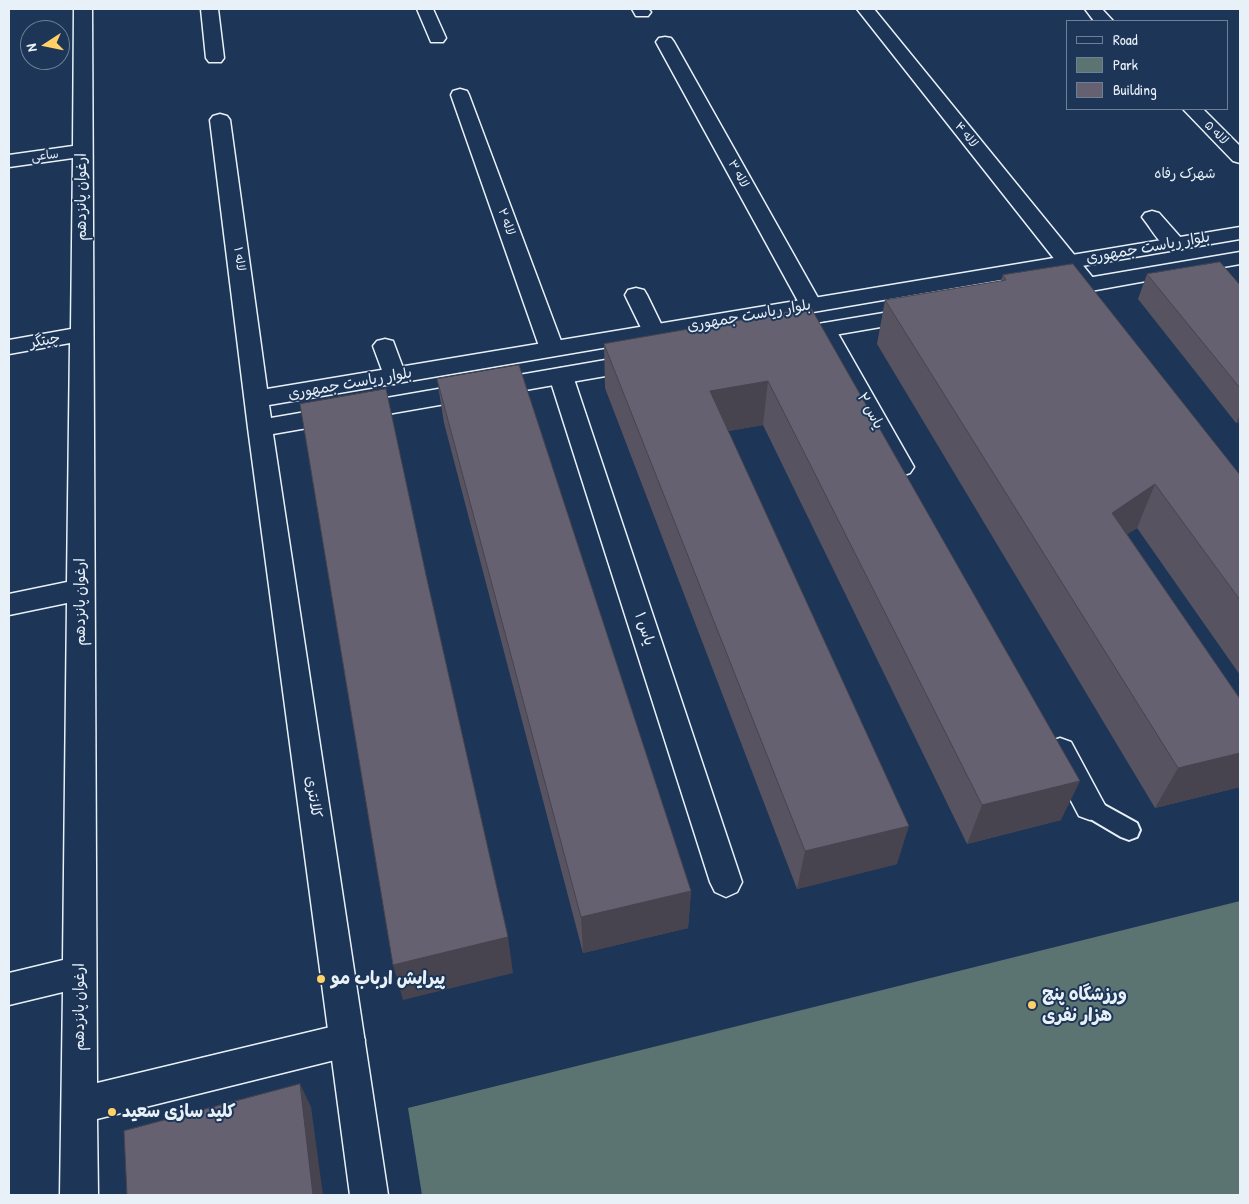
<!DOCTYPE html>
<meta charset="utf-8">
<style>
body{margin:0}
#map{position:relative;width:1249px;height:1204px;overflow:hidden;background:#1d3557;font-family:"Patrick Hand",sans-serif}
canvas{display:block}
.frame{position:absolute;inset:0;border:10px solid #e8f1f8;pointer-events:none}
.legend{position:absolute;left:1066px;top:20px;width:162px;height:90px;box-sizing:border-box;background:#1d3557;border:1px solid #6e8097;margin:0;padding:6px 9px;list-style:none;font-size:15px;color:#e8f1f8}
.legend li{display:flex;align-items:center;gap:10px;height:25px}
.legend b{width:25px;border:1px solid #6e8097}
.north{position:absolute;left:20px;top:20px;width:50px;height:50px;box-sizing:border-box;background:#1d3557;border:1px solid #6e8097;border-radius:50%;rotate:259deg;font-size:14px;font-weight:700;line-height:20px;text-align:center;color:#e8f1f8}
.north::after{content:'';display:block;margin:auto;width:18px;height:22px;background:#ffd166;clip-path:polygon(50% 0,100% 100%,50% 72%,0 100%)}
</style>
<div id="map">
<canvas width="1249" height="1204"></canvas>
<div class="frame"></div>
<ul class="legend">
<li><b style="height:6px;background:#1d3557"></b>Road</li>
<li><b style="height:14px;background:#5b7471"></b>Park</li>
<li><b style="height:14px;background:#656171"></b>Building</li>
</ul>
<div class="north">N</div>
</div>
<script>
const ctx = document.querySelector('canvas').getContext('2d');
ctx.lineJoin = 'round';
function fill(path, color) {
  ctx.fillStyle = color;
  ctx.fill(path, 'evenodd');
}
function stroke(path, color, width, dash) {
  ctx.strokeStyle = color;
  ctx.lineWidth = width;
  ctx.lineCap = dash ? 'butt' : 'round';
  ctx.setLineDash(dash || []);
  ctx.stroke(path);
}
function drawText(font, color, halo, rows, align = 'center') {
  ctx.font = font + ' "Patrick Hand","Playpen Sans Arabic",sans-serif';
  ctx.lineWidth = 4;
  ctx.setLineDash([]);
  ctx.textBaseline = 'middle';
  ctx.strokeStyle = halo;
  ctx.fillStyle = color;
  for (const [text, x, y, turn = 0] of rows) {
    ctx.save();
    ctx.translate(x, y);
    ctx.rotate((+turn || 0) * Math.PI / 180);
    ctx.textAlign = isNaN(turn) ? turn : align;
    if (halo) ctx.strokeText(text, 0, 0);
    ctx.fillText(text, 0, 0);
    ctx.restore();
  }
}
fill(new Path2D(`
 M1240,901V1195H422L408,1108Z`), '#5b7471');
const service = new Path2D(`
 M1090,797L1137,823L1140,830L1137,837L1129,840L1121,837L1082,814L1079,807L1082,800Z`);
const minor = new Path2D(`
 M74,9H92L97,1083L347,1023L359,1028L365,1040L359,1052L347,1057L97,1119L98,1195H60L63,992L9,1005V973L63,960L67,603L9,615V594L67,582L70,343L9,354V340L71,329L73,158L9,167V155L73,146Z
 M201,9H218L224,58L221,62H209L206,58Z
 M417,9H433L446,38L443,42H431Z
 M632,9H648L651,12L648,16H636Z
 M857,9H874L1094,279L1097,284L1094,289L1086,291L1078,289Z
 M1085,9H1102L1113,21H1094Z
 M665,37L671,38L674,42L822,305L819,310L811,312L803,310L800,305L656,42L659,38Z
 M460,89L467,91L469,95L564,349L560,354L552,356L544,354L540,349L451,95L453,91Z
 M1183,109H1203L1240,146V163L1233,161Z
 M1152,211L1159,213L1182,239L1185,244L1182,249C1163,253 1155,234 1145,221L1142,217L1145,213Z
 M636,288L644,290L647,295L665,332L662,337L654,339L646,337L643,332L625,295L628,290Z
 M825,323L833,325L836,330L914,467L910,473L901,476L892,473L888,467L814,330L817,325Z
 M385,339L393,341L406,376L402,381L394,384L386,381L373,346L377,341Z
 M561,368L569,371L573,376L742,882L737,892L726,897L715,892L710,882L549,376L553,371Z
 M1060,738L1071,742L1101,798L1106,807L1101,816L1090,820L1079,816L1045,751L1049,742Z`);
const tertiary = new Path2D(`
 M220,114L227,116L230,120L267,389L1240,227V239L269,405L271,418L640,354L648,357L652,362L648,367L640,370L273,434L388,1195H350L248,428L210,120L213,116Z
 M1240,252V264L1052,298L1044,296L1041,291L1044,286L1052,284Z
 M919,307L927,309L930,314L927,319L788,343L780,341L777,336L780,331L788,329Z`);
stroke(service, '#e8f1f8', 4);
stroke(minor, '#e8f1f8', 3);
stroke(tertiary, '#e8f1f8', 3);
fill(service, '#1d3557');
fill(minor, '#1d3557');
fill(tertiary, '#1d3557');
fill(new Path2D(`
 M1147,274L1240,285V422L1236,423L1138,299Z
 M1003,275L1240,475V675L1137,528L1127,534L1240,699V787L1155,808L877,344L885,300L1001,281Z
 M811,308L1061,820L967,844L763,425L728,431L897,864L797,889L605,388L604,344Z
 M437,379L691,891L688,928L583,953L444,423Z`), '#575361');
fill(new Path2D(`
 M768,381L763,425L707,435L710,391Z
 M1240,415V422L1236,423Z
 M1155,484L1137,528L1095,556L1112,513Z
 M1240,753V787L1155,808L1178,768Z
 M1080,781L1061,820L967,844L982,805Z
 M909,826L897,864L797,889L805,851Z
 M691,891L688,928L583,953L581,917Z
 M508,937L513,973L403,1000L393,965Z
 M300,1084L311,1107L323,1195H313Z`), '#47444f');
const building = new Path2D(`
 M1220,262L1240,285V388L1147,274Z
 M1073,264L1240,475V600L1155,484L1112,513L1240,699V753L1178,768L885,300L1006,280L1003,275Z
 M811,308L1080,781L982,805L768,381L710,391L909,826L805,851L604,344Z
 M519,365L691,891L581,917L437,379Z
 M386,389L426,575L508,937L393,965L300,404Z
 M300,1084L313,1195H127L124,1131Z`);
fill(building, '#656171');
stroke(building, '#47444f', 1);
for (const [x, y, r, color] of [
 [321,979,5,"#ffd166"],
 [1032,1005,5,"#ffd166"],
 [112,1112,5,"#ffd166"]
]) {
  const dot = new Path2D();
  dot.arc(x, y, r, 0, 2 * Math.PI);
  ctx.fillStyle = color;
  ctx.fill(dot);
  stroke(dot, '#1d3557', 2);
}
drawText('12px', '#e8f1f8', '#1d3557', [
 ["لاله ۵",1216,133,45],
 ["لاله ۴",966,135,51],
 ["ساعی",45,156,-7],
 ["لاله ۳",738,174,61],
 ["لاله ۲",506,222,70],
 ["لاله ۱",239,259,82]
]);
drawText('14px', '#e8f1f8', '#1d3557', [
 ["شهرک رفاه",1185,174]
]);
drawText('15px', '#e8f1f8', '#1d3557', [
 ["ارغوان پانزدهم",82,197,-90],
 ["بلوار ریاست جمهوری",1148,248,-10],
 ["بلوار ریاست جمهوری",749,316,-10],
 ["چیتگر",45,341,-10],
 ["بلوار ریاست جمهوری",350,384,-10],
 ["یاس ۲",870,411,61],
 ["ارغوان پانزدهم",81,602,-90],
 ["یاس ۱",644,629,72],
 ["کلانتری",313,797,82],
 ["ارغوان پانزدهم",80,1007,-90]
]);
drawText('bold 18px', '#e8f1f8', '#1d3557', [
 ["پیرایش ارباب مو",331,979],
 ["ورزشگاه پنج",1042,995],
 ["هزار نفری",1042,1016],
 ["کلید سازی سعید",122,1112]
], 'left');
</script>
